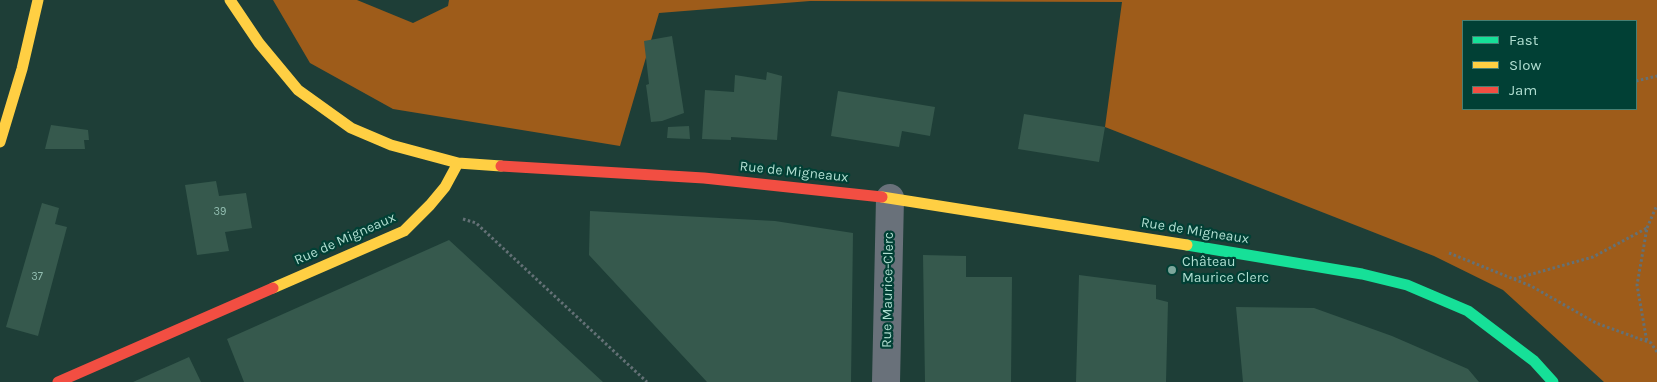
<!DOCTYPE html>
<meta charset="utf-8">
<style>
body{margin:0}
#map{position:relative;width:1657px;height:382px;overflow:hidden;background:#1e3e37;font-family:Karla,sans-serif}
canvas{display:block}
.legend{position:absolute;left:1462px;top:20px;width:175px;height:90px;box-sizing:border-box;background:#014035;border:1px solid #477f73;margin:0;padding:6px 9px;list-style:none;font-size:15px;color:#b0ded1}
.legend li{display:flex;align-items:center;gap:10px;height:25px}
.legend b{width:25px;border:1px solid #477f73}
</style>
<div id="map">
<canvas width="1657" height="382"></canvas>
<ul class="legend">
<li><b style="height:6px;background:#16e098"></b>Fast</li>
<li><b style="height:6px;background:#ffcf43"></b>Slow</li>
<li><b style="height:6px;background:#f24e42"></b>Jam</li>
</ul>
</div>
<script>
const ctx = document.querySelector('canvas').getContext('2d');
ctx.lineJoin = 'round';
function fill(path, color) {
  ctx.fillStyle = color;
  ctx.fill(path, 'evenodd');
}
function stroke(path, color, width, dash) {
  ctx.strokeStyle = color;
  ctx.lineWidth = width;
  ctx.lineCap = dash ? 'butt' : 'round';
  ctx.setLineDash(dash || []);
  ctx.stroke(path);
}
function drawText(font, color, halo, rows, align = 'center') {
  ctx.font = font + ' Karla,sans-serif';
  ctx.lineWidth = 4.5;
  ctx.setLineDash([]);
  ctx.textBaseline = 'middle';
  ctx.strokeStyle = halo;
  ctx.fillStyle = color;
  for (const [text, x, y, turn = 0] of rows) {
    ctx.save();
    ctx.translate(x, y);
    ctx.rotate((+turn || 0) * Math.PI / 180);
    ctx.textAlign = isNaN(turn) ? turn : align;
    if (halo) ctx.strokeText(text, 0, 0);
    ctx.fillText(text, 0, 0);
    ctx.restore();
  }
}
fill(new Path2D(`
 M273,0H357L413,23L448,6L449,0H1657V382H1604L1503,290L1434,256L1105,127L1122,2L810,1L659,13L620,146L393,109L310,63ZM1463,21H1636V109H1463Z`), '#9e5c1a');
fill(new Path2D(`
 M672,36L684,113L662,121L651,122L646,85L649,84L644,41Z
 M767,72L782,76L777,140L731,137V140L702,139L705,90L734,92L735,75L766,80Z
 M838,91L935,107L930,136L902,131L899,147L831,136Z
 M1024,114L1105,127L1099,162L1018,149Z
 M51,125L88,130L89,140H84L85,149H45Z
 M689,126L690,139L667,138L668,127Z
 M216,181L219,196L246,193L252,228L225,232L229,251L197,255L185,185Z
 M42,203L59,208L55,224L67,227L38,336L6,327Z
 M590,211L775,221L853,233L851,382H707L589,255Z
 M449,240L603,382H244L227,339Z
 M923,255L966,256V277H1012L1011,382H925Z
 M1079,275L1156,285V299L1168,302L1166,382H1076Z
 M1236,307L1314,308L1392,336L1468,369L1479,382H1243Z
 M189,357L201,382H133Z`), '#36594d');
stroke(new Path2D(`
 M1636,81L1657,76
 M463,219L476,223L647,382
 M1647,228L1657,205
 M1449,253L1531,286L1596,323L1651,343L1657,352
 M1514,279L1593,257L1647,228L1637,285L1647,342`), '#647176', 3, [2.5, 2.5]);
stroke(new Path2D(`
 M886,382L890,198`), '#69717a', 28);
stroke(new Path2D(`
 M1187,245L1362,274L1407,285L1468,311L1534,361L1553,382`), '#16e098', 11);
stroke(new Path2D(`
 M230,0L259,43L298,90L351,128L391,145L458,163L501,166
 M0,142L22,69L38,0
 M882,197L1187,245
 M273,288L404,231L430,205L445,187L458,163`), '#ffcf43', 11);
stroke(new Path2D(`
 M501,166L704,178L882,197
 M58,382L273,288`), '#f24e42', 11);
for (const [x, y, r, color] of [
 [1172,270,5,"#7da69b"]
]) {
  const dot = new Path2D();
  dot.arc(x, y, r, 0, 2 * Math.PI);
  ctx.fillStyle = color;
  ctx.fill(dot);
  stroke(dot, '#014035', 2);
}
drawText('11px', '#92bdb0', null, [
 ["39",220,212],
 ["37",37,277]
]);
drawText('14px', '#b0ded1', '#014035', [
 ["Rue de Migneaux",794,172,6],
 ["Rue de Migneaux",1195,231,9],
 ["Rue de Migneaux",345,239,-24],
 ["Rue Maurice-Clerc",888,290,-89]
]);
drawText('14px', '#b0ded1', '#014035', [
 ["Château",1182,262],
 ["Maurice Clerc",1182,278]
], 'left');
</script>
